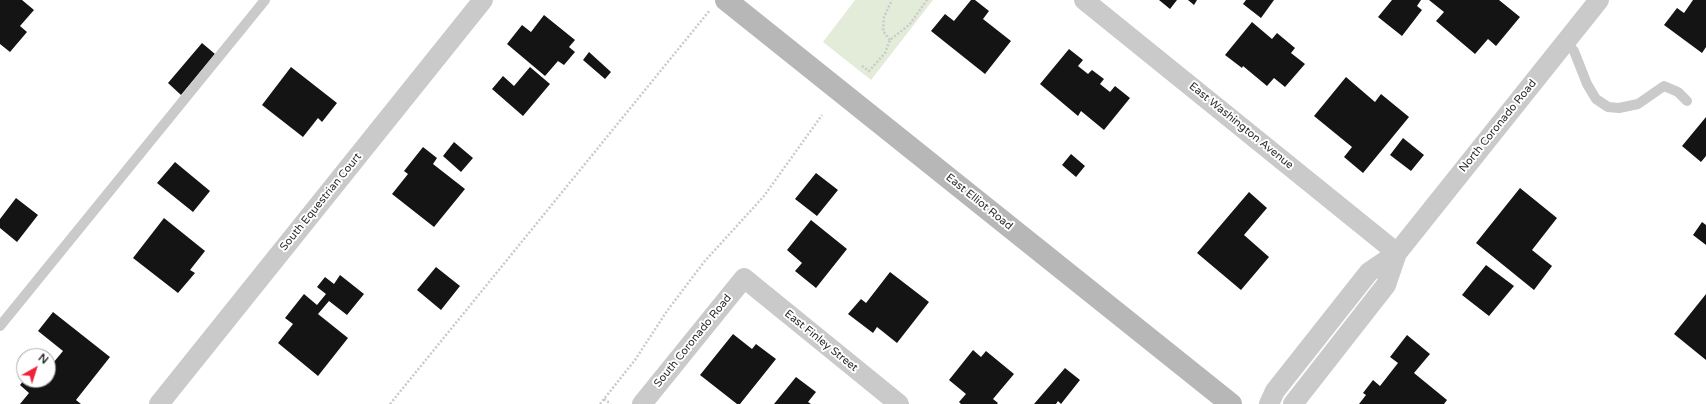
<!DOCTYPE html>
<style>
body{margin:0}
#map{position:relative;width:1706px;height:404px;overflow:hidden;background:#fff;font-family:"Varela Round",sans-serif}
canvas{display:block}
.north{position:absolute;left:16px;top:348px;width:40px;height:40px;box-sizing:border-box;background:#fff;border:1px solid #ababab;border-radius:50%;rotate:39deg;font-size:11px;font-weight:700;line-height:16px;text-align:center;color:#2d2d2d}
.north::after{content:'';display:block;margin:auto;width:14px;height:18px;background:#f02239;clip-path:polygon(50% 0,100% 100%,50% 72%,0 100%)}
</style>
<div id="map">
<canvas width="1706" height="404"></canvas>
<div class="north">N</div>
</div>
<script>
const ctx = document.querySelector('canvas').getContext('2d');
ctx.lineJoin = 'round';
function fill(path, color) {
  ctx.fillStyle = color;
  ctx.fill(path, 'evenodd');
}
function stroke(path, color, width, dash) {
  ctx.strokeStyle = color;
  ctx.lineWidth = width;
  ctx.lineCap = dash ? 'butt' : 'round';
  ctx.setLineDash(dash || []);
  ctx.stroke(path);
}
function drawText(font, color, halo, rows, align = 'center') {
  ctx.font = font + ' "Varela Round",sans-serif';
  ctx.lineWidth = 4;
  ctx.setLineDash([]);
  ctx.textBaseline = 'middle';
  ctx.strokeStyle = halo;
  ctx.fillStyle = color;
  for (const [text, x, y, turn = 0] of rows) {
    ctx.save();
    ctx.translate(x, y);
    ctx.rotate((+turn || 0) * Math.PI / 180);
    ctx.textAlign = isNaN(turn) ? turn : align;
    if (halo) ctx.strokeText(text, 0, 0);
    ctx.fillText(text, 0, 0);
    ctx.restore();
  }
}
fill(new Path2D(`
 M855,0H933L871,80L823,42Z`), '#e3ebd9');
fill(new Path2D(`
 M0,0H22L34,10L20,26L27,32L10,52L0,44Z
 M971,0H975L989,11L983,19L1011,41L985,74L931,31L945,14L954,21Z
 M1159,0H1177L1170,9Z
 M1188,0H1197L1194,5Z
 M1246,0H1274L1261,18L1243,4Z
 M1392,0H1421L1417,6L1422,10L1402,36L1378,17Z
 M1429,0H1499L1520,17L1496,46L1488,39L1475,54L1436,21L1444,12Z
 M1693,0H1706V47L1702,53L1664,25L1677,8L1684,13Z
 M544,15L575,40L569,47L575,52L564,65L558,61L545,76L507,44L522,25L531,32Z
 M1252,22L1272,39L1277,33L1295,48L1291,53L1305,64L1285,87L1274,78L1267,86L1243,66L1242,68L1225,55Z
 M202,43L215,54L181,95L168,83Z
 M1069,49L1083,60L1078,66L1088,74L1092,70L1104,79L1100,84L1110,92L1115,86L1130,98L1104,130L1081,111L1078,116L1040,84Z
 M589,52L611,72L605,79L583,60Z
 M291,67L337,103L322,122L318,118L303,137L262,105Z
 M530,67L550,84L523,116L492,89L503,76L514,86Z
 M1346,77L1375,102L1381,94L1409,117L1363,173L1344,157L1352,147L1314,116Z
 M1706,117V156L1701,162L1682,146Z
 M1403,138L1424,155L1411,171L1390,155Z
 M454,142L473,158L461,172L443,156Z
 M423,147L437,158L433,164L465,189L434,227L392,194L408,174L404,171Z
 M1071,154L1085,166L1076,177L1062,165Z
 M175,162L210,191L193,212L157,183Z
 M816,173L838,190L817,216L795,199Z
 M1520,188L1557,218L1532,250L1552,266L1534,290L1476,243Z
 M1249,192L1267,208L1244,235L1269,257L1241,290L1197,253Z
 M16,198L38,215L17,242L0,228V219Z
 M164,218L205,251L190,270L195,273L178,293L133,258Z
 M811,220L847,249L816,288L795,271L802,263L787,250Z
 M1702,222L1706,225V245L1693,235Z
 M1486,265L1514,286L1489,316L1462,295Z
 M436,267L460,286L441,310L417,290Z
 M890,272L929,302L897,343L877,327L873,333L848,314L861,299L866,303Z
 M340,275L364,294L347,315L329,301L318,314L348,338L318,376L278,343L293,324L285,318L304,294L317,305L326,294L317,287L325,277L334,284Z
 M1706,294V360L1674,334Z
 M53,312L110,357L76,400L81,404H20L29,393L20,385L24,380H48V369L63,351L38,331Z
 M733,334L752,349L756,344L776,359L740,404H737L700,375Z
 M1407,335L1430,354L1414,373L1447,400L1444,404H1359L1366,395L1363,393L1373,380L1380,386L1398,363L1390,357Z
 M973,350L981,357L986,351L1014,374L993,399L998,403L997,404H961L959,402L966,394L949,380Z
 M1065,368L1080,380L1061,404L1058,401L1056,404H1034Z
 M796,377L816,392L808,402L811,404H774Z`), '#141414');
stroke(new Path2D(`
 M890,40L883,31L884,17L892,0
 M862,66L869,71L885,53L890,40L910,24L927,0
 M604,399L611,404
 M390,404L710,10
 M600,404L635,360L667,311L704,262L764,196L822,115`), '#cacaca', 2.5, [2, 2]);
stroke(new Path2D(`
 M1566,42L1574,51L1587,84L1596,99L1608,107L1619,108L1638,104L1664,86L1678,92L1687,101
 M0,326L265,0`), '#cacaca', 10);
stroke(new Path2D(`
 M1084,0L1397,253
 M159,404L483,0
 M642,404L744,278L899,404
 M1269,404L1275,391L1369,272L1397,253L1599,0
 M1293,404L1386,285L1397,253`), '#cacaca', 20);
stroke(new Path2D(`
 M726,0L1231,404`), '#b7b7b7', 22);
drawText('11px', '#2d2d2d', '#fff', [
 ["East Washington Avenue",1241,126,39],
 ["North Coronado Road",1498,126,-51],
 ["South Equestrian Court",321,202,-51],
 ["East Elliot Road",979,202,39],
 ["South Coronado Road",693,341,-51],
 ["East Finley Street",821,341,39]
]);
</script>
